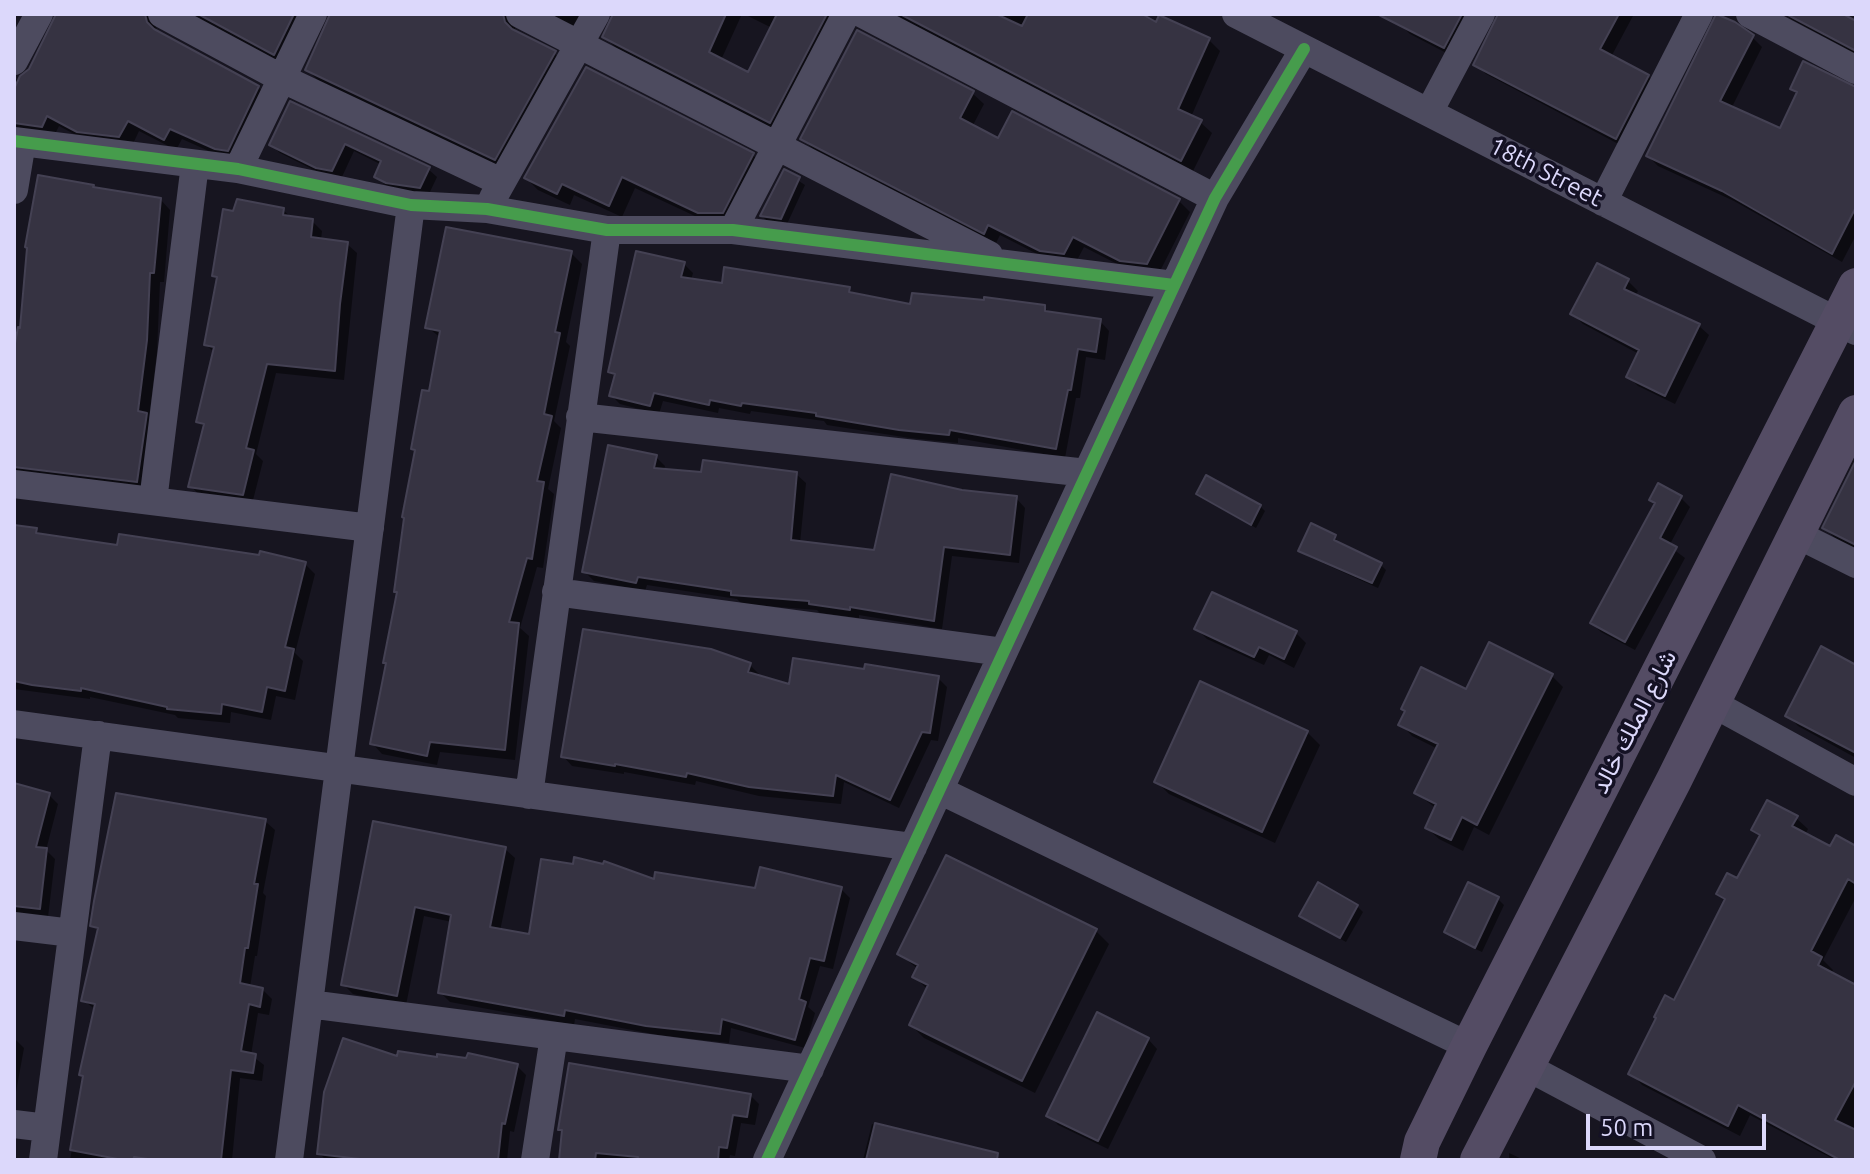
<!DOCTYPE html>
<meta charset="utf-8">
<style>
body{margin:0}
#map{position:relative;width:1870px;height:1174px;overflow:hidden;background:#171520;font-family:Ubuntu,sans-serif}
canvas{display:block}
.frame{position:absolute;inset:0;border:16px solid #dcd8fb;pointer-events:none}
.scale{position:absolute;left:1586px;top:1114px;width:180px;height:36px;box-sizing:border-box;border:4px solid #dcd8fb;border-top:0;padding-left:10px;font-size:24px;line-height:28px;white-space:nowrap;color:#dcd8fb;-webkit-text-stroke:6px #141124;paint-order:stroke}
</style>
<div id="map">
<canvas width="1870" height="1174"></canvas>
<div class="frame"></div>
<div class="scale">50 m</div>
</div>
<script>
const ctx = document.querySelector('canvas').getContext('2d');
ctx.lineJoin = 'round';
function fill(path, color) {
  ctx.fillStyle = color;
  ctx.fill(path, 'evenodd');
}
function stroke(path, color, width, dash) {
  ctx.strokeStyle = color;
  ctx.lineWidth = width;
  ctx.lineCap = dash ? 'butt' : 'round';
  ctx.setLineDash(dash || []);
  ctx.stroke(path);
}
function drawText(font, color, halo, rows, align = 'center') {
  ctx.font = font + ' Ubuntu,Vazirmatn,sans-serif';
  ctx.lineWidth = 7;
  ctx.setLineDash([]);
  ctx.textBaseline = 'middle';
  ctx.strokeStyle = halo;
  ctx.fillStyle = color;
  for (const [text, x, y, turn = 0] of rows) {
    ctx.save();
    ctx.translate(x, y);
    ctx.rotate((+turn || 0) * Math.PI / 180);
    ctx.textAlign = isNaN(turn) ? turn : align;
    if (halo) ctx.strokeText(text, 0, 0);
    ctx.fillText(text, 0, 0);
    ctx.restore();
  }
}
fill(new Path2D(`
 M57,14H163L156,26L157,33L258,87L270,99L229,160L182,139L176,150L139,131L131,148L91,143L59,126L53,138L29,135L14,127V80L23,78L31,70Z
 M191,14H314L286,65Z
 M330,14H520L516,19L515,31L554,53L566,65L507,170L319,81L307,70Z
 M549,14H596L584,32Z
 M615,14H742L721,60L749,74L772,28L744,14H847L782,133L616,48L605,37Z
 M892,14H1137L1157,24L1209,40L1220,51L1191,117L1200,122L1212,133L1193,171Z
 M1405,14H1477L1454,57L1410,34L1400,24Z
 M1500,14H1634L1611,57L1648,76L1658,86L1626,148L1486,74L1476,64Z
 M1785,14H1847L1845,18L1856,23V54L1791,19Z
 M1752,37L1762,47L1731,109L1780,131L1798,94L1792,89L1856,87V235L1842,262L1734,201L1658,166L1648,156Z
 M972,93L984,104L972,127L999,140L1179,201L1190,212L1158,275L1133,272L1084,247L1075,264L1053,262L1000,235L996,243L814,150L802,138Z
 M291,104L428,169L437,177L428,196L397,191L385,185L377,176L382,165L354,151L341,179L326,176L280,153L271,145Z
 M753,155L765,167L735,224H712L635,188L622,217L574,195L570,205L538,190L526,178Z
 M785,172L805,185L787,224L768,222L762,216Z
 M160,199L170,210L164,282H160L157,352L149,418L156,425L147,491L14,481V361Z
 M283,210L292,218L312,221L322,231L321,240L347,244L357,253L344,380L276,373L256,454L263,461L252,504L200,496L191,486L205,428L198,421L215,353L206,345L218,279L214,275L234,213Z
 M571,253L582,264L566,342L570,346L554,421L561,428L548,489L554,494L543,568L537,567L520,628L529,636L515,760L440,752L437,765L382,754L372,743L399,594L417,452L413,448L430,394L441,338L427,327Z
 M684,264L693,273L691,280L724,285L849,289L856,296L912,307H1044L1051,314L1100,321L1109,331L1105,360L1086,357L1080,398H1076L1065,458L958,438V443L910,438L827,425L824,421L751,411L750,414L719,408L718,413L663,401L659,414L620,404L611,395L616,377L610,371Z
 M1628,281L1638,291L1635,296L1699,326L1709,335L1675,404L1638,386L1628,376L1639,354L1583,324L1573,314Z
 M656,457L665,466L664,471L703,474H796L806,483L800,543L875,552L962,492L1016,498L1025,508L1019,563L952,556L942,629L859,615V618L820,613L817,610L742,604L737,599L647,585L645,591L594,581L584,571Z
 M1856,466V549L1836,539L1825,528Z
 M1658,486L1681,498L1690,507L1669,546L1685,558L1635,650L1601,632L1592,623L1657,504Z
 M1198,494L1260,506L1265,511L1256,528Z
 M14,527L36,530L41,536L119,547L305,564L315,574L295,653L303,661L295,700L276,696L271,720L231,712L230,723L178,718L175,715L90,697V699L14,689Z
 M1335,537L1340,545L1380,564L1386,570L1378,588L1307,556L1301,550Z
 M1197,629L1296,633L1306,643L1294,668L1269,655L1264,665L1207,639Z
 M750,665L759,674L758,677L791,687L866,671L938,678L947,687L938,741L931,740L899,808L844,782L841,804L759,796L696,781L695,785L624,772V774L572,766L563,756Z
 M1856,667V758L1798,726L1788,715Z
 M1551,675L1563,687L1489,835L1474,827L1463,851L1439,839L1427,828L1437,809L1416,793L1438,749L1412,736L1401,724L1467,692Z
 M1307,732L1320,745L1275,843L1169,794L1156,781Z
 M14,785L49,795L58,804L46,850L55,859L48,917L14,913Z
 M1796,818L1808,829L1805,835L1831,849L1856,848V897L1823,960L1833,970L1831,974L1856,987V1160H1835L1750,1115L1740,1136L1642,1085L1631,1073L1675,1003L1726,901L1718,894L1738,881L1761,837L1754,830Z
 M265,821L275,830L263,893L266,896L257,956H255L250,987L262,989L272,999L269,1015L258,1013L251,1055L264,1065L262,1081L240,1078L232,1160H70L85,1078L81,1075L96,1010L83,1000L99,932L93,925Z
 M374,823L505,849L515,858L500,931L531,936L656,882L756,890L841,889L850,898L833,969L820,966L808,1007L815,1013L805,1048L731,1028L729,1043L658,1035L575,1019L574,1025L450,1002L440,992L452,922L424,916L406,1005L353,994L343,984Z
 M947,857L1096,931L1109,944L1035,1093L924,1038L911,1025L928,990L914,976L918,969L899,954Z
 M1469,885L1498,899L1504,905L1482,952L1452,938L1446,932Z
 M1357,906L1363,912L1346,942L1308,921L1302,915Z
 M14,1038L24,1048L14,1103Z
 M1148,1039L1157,1049L1108,1149L1058,1125L1049,1115Z
 M398,1059L517,1066L526,1075L514,1132L510,1131L507,1160H326L319,1153Z
 M750,1095L759,1104L755,1125L741,1123L735,1156L730,1155L729,1160H561L564,1132L560,1129Z
 M872,1124L994,1154L1002,1160H863Z
 M1509,1153L1524,1160H1509Z`), '#0007');
const building = new Path2D(`
 M56,14H145L147,22L154,29L259,86L228,151L215,149L170,129L164,140L128,121L119,137L77,132L47,116L42,127L14,123V89L20,76L29,69Z
 M198,14H294L274,55Z
 M330,14H503L505,22L512,29L556,51L495,160L305,70Z
 M613,14H726L709,52L748,72L777,14H827L770,123L602,37Z
 M900,14H996L1022,26L1028,14H1142L1156,22L1159,15L1210,38L1178,109L1202,120L1181,161Z
 M1377,14H1462L1444,48Z
 M1498,14H1619L1600,49L1649,75L1616,139L1473,65Z
 M1716,14L1735,22L1754,35L1720,101L1780,128L1797,92L1790,89L1803,61L1856,87V207L1832,254L1722,191L1646,156Z
 M1786,14H1843L1856,21V51Z
 M857,30L974,91L960,118L998,138L1012,111L1180,199L1147,264L1120,261L1073,237L1064,254L1040,251L988,225L984,234L800,139Z
 M586,67L754,153L723,213H698L622,177L609,206L562,184L557,194L524,178Z
 M290,101L430,167L420,188L386,183L374,177L381,161L345,144L332,171L316,168L269,145Z
 M784,169L800,177L781,219L760,216Z
 M38,175L94,185L93,187L161,198L154,273H150L147,340L138,411L147,413L137,482L14,467V349L18,327L20,328L27,248L25,247Z
 M237,199L284,208L283,215L313,219L311,237L348,242L340,304L335,371L267,364L246,448L254,450L243,495L188,487L204,424L196,422L214,347L204,345L217,277L212,276L223,209L233,211Z
 M446,227L572,251L555,332L560,333L544,414L552,416L537,481L544,482L532,559L527,558L509,622L519,623L505,750L430,742L427,756L370,744L386,663H383L397,592H394L404,518L402,517L415,450L411,449L422,390L429,391L440,331L425,328Z
 M636,251L685,262L681,277L722,283L724,267L850,287L849,292L910,304L912,293L984,300V297L1045,305V311L1101,319L1096,352L1078,349L1071,390H1068L1056,449L950,430L949,435L899,430L816,416V413L742,403L741,406L710,400L709,405L654,393L650,406L609,396L615,374L608,372Z
 M1597,263L1629,279L1624,289L1700,324L1665,396L1626,377L1639,350L1570,314Z
 M608,445L657,455L654,468L701,472L703,460L797,472L791,540L874,550L891,474L962,490L1017,496L1010,555L944,547L934,621L850,607V610L809,604V601L731,595V591L638,577L636,583L582,572Z
 M1856,460V545L1822,528Z
 M1206,475L1261,505L1251,525L1196,494Z
 M1658,483L1682,496L1660,538L1677,547L1625,642L1590,623L1655,503L1649,500Z
 M1311,523L1336,535L1334,540L1382,563L1372,583L1298,551Z
 M14,525L37,528L36,533L117,545L119,534L259,555L260,551L306,562L285,647L294,649L285,691L267,687L262,712L222,704L221,714L167,709V707L81,688V691L32,685L14,681Z
 M1212,592L1297,631L1284,659L1259,647L1254,657L1194,629Z
 M583,629L711,649L751,663L748,672L789,684L793,658L864,669L865,664L939,676L930,733L922,732L890,800L836,775L833,796L749,787L687,773L686,777L615,764V766L561,757Z
 M1489,642L1553,674L1477,825L1462,817L1451,840L1425,828L1436,804L1414,793L1438,744L1398,725L1405,711L1401,709L1421,667L1466,689Z
 M1821,646L1856,665V753L1785,716Z
 M1200,681L1308,731L1262,832L1154,782Z
 M14,783L50,793L36,847L47,848L40,909L14,906Z
 M116,793L266,819L254,884H258L248,948H245L240,983L263,988L260,1007L249,1004L241,1051L256,1054L253,1073L231,1070L221,1160H155L134,1157L133,1160H123L70,1150L83,1076L79,1075L95,1004L81,1001L98,928L90,926L94,901Z
 M1767,800L1798,816L1792,826L1830,846L1836,835L1856,846V884L1848,879L1811,951L1822,957L1818,965L1856,985V1081L1835,1120L1856,1130V1160H1840L1738,1105L1728,1126L1628,1074L1656,1018L1654,1017L1665,995L1674,1000L1725,899L1716,894L1727,873L1737,878L1760,835L1751,830Z
 M373,821L506,847L490,927L529,934L541,859L573,864L574,857L603,864L604,861L654,879L655,872L755,888L760,867L842,887L824,961L810,958L799,999L806,1002L795,1040L722,1019L720,1034L646,1026L565,1010L564,1016L438,993L451,915L415,907L397,996L341,985Z
 M946,855L1097,929L1022,1081L909,1025L928,985L912,977L918,965L897,954Z
 M1318,882L1358,905L1340,938L1299,916Z
 M1468,882L1499,897L1475,948L1444,932Z
 M1097,1012L1149,1038L1098,1141L1046,1116Z
 M343,1038L397,1056L398,1051L437,1057V1054L466,1058L468,1053L518,1064L505,1124L502,1123L498,1160H369L317,1154L324,1092Z
 M569,1063L751,1094L747,1117L733,1115L727,1148L719,1147L718,1160H637L638,1157L596,1153L595,1160H559L562,1130H558Z
 M875,1123L998,1153L997,1160H866Z`);
fill(building, '#363342');
stroke(building, '#444153', 2);
stroke(new Path2D(`
 M162,14L281,78L501,182
 M520,14L989,255
 M863,14L1215,198
 M1236,14L1856,331
 M1750,14L1856,70
 M14,61L39,14
 M1429,112L1481,14
 M14,141L238,169L411,205L487,209L607,230H733L1174,285
 M238,169L313,14
 M14,190L22,142
 M493,198L596,14
 M1603,202L1699,14
 M733,230L846,14
 M580,417L1087,473
 M14,484L370,528
 M153,501L195,164
 M1796,534L1856,564
 M556,592L1003,652
 M1712,703L1856,782
 M14,724L913,847
 M939,790L1469,1046
 M529,795L607,230
 M14,926L72,933
 M309,1004L810,1069
 M1527,1067L1702,1160
 M14,1124L47,1128
 M43,1160L98,735
 M289,1160L411,205
 M535,1160L554,1036
 M767,1160L1215,198L1304,49`), '#4d4b5f', 28);
stroke(new Path2D(`
 M1418,1160L1422,1142L1469,1046L1856,286
 M1478,1160L1674,780L1856,413`), '#544c64', 36);
stroke(new Path2D(`
 M14,141L238,169L411,205L487,209L607,230H733L1174,285
 M767,1160L1215,198L1304,49`), '#469c4c', 12);
drawText('24px', '#dcd8fb', '#141124', [
 ["18th Street",1546,172,27],
 ["شارع الملك خالد",1634,722,-63]
]);
</script>
